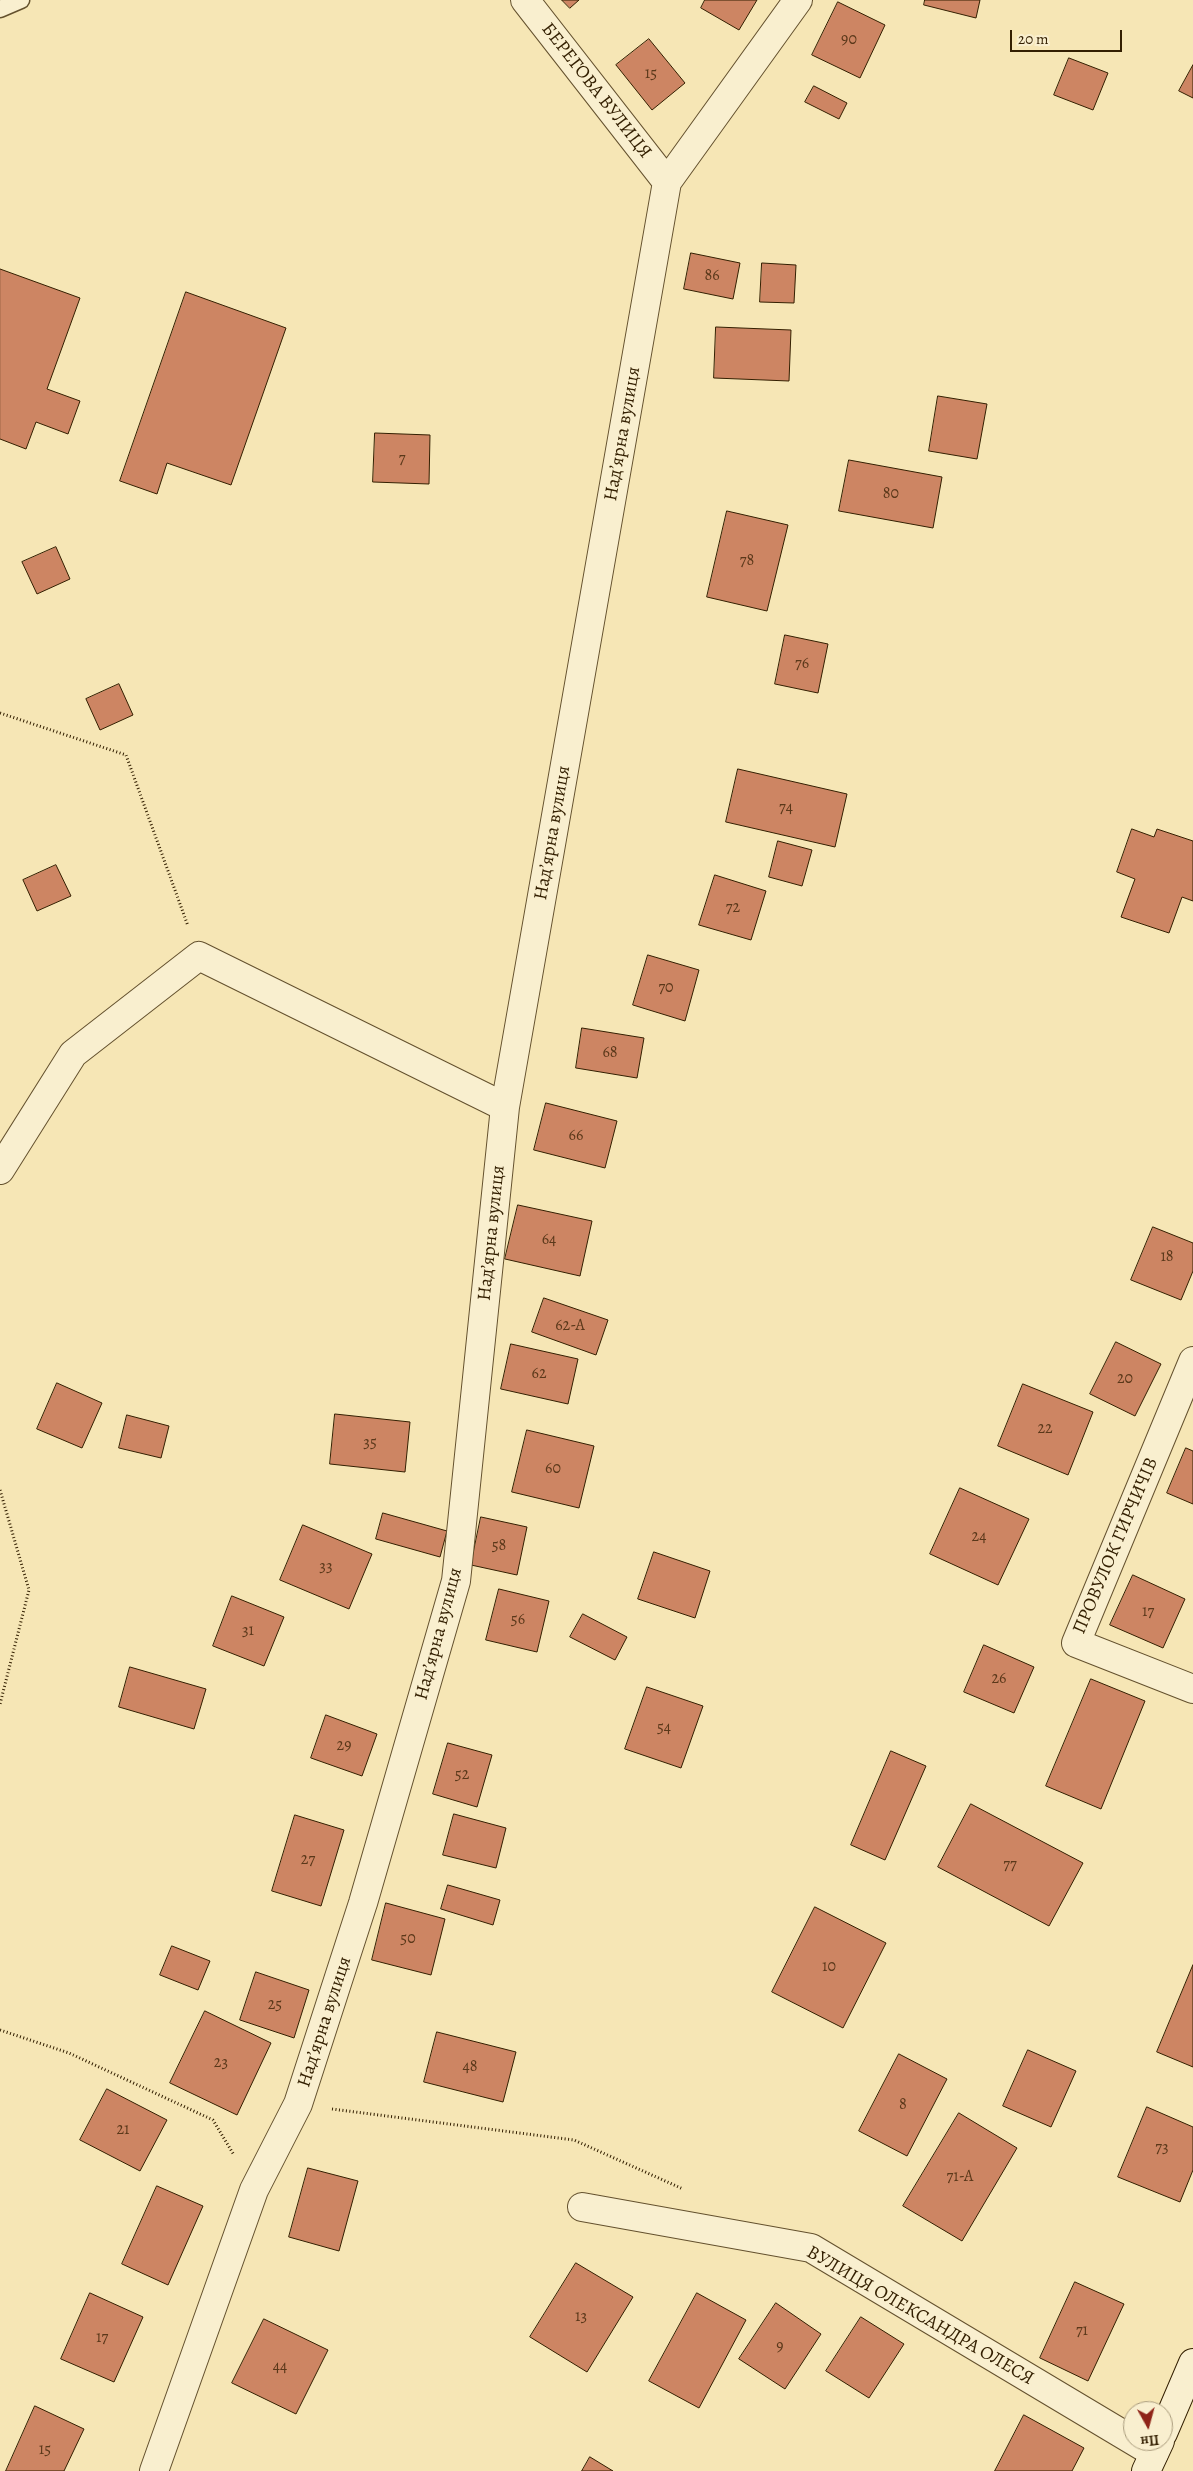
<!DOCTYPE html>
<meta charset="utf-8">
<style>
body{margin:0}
#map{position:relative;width:1193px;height:2471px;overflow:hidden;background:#f6e6b5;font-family:Alegreya,serif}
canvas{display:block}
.north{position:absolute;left:1123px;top:2401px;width:50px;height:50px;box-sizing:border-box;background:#f9efcf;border:1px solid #aa9c7d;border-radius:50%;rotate:173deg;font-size:14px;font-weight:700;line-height:20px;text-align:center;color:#331f01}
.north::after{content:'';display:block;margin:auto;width:18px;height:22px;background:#8f2418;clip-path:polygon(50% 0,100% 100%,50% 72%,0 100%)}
.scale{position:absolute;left:1010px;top:30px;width:112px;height:22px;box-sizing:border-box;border:2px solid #331f01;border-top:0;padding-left:6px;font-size:15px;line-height:18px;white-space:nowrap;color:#331f01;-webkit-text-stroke:4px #f9efcf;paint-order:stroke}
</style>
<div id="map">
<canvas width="1193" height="2471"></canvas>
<div class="north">Пн</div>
<div class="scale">20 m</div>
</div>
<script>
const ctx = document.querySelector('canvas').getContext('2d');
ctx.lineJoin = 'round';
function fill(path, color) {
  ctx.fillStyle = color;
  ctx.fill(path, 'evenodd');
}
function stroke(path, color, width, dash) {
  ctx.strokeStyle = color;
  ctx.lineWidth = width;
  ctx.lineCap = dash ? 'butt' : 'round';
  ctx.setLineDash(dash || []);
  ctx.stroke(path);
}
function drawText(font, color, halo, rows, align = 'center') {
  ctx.font = font + ' Alegreya,serif';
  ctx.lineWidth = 5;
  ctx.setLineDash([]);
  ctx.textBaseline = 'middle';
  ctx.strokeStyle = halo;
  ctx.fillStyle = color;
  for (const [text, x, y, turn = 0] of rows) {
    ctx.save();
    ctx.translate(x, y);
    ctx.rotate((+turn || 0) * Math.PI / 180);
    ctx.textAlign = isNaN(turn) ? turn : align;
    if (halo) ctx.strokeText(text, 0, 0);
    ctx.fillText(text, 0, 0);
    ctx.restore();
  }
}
const building = new Path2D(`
 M562,0H579L570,8Z
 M705,0H757L739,30L701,8Z
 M925,0H980L976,18L924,5Z
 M838,2L885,25L860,78L812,55Z
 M649,39L685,83L652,110L616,65Z
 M1069,58L1108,73L1093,110L1054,95Z
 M1193,65V98L1179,91Z
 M814,86L847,103L839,119L805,102Z
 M691,253L740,263L733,299L684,289Z
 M762,263L796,265L794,303L760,302Z
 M0,269L80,298L47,389L80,401L68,434L36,422L26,449L0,439Z
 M186,292L286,328L231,485L167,463L157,494L120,481Z
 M716,327L791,330L789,381L714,378Z
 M938,396L987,404L977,459L929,451Z
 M375,433L430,435L429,484L373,482Z
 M849,460L942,477L933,528L839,511Z
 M727,511L788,525L767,611L707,597Z
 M56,547L70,579L37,594L22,562Z
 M785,635L828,644L818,693L775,684Z
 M119,684L133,715L100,730L86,699Z
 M738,769L847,794L835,847L726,822Z
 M1132,829L1154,837L1157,829L1193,841V901L1182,897L1169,933L1121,917L1135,879L1117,872Z
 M778,841L812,850L802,886L769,877Z
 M56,865L71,896L37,911L23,880Z
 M715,875L766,891L751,940L699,925Z
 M648,955L699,970L685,1021L633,1005Z
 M582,1028L644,1038L637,1078L576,1068Z
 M546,1103L617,1121L605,1168L534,1150Z
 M518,1205L592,1221L580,1276L505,1259Z
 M1153,1227L1193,1243V1271L1181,1300L1131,1280Z
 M544,1298L608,1320L596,1355L532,1332Z
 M1116,1342L1161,1364L1135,1416L1090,1394Z
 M511,1344L578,1359L568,1404L501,1389Z
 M57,1383L102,1403L82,1448L37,1429Z
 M1023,1384L1093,1412L1068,1475L998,1446Z
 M335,1414L410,1422L405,1472L330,1464Z
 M127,1415L169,1426L161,1458L119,1448Z
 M527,1430L594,1446L579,1508L512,1492Z
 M1186,1448L1193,1451V1504L1167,1493Z
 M960,1488L1029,1519L998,1585L930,1554Z
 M383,1513L447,1531L440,1557L376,1539Z
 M481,1517L527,1527L517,1575L471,1565Z
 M303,1525L372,1554L349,1609L280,1580Z
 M654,1552L710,1571L695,1618L638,1599Z
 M1133,1575L1185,1599L1163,1648L1110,1625Z
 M499,1589L549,1601L537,1652L486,1640Z
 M232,1596L284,1617L264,1666L213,1646Z
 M583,1614L627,1637L615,1660L570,1637Z
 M984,1645L1034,1667L1014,1713L964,1692Z
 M130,1667L206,1689L194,1729L119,1707Z
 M1091,1679L1145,1701L1101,1809L1046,1786Z
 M647,1687L703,1706L681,1768L625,1749Z
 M326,1715L377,1734L362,1776L311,1758Z
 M448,1743L492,1755L477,1807L433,1794Z
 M891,1751L926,1766L885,1860L851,1845Z
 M971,1804L1083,1863L1049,1926L938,1867Z
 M454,1814L506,1828L496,1868L443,1855Z
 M295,1815L344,1830L321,1906L272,1891Z
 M448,1885L500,1900L493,1925L441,1909Z
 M386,1903L445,1919L431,1975L372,1960Z
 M815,1907L886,1943L843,2028L772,1992Z
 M172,1946L210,1961L198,1990L160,1975Z
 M1193,1965V2067L1157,2052Z
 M256,1972L309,1990L294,2038L240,2020Z
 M205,2011L271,2043L237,2115L170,2083Z
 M437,2032L516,2052L503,2102L424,2082Z
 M1028,2050L1076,2071L1051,2127L1003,2106Z
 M899,2054L947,2079L907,2156L859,2131Z
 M107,2089L167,2120L140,2171L80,2140Z
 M1147,2107L1193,2127V2170L1180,2202L1118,2177Z
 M959,2113L1017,2148L962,2241L903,2206Z
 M308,2168L358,2181L339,2251L289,2237Z
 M157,2186L203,2206L168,2285L122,2264Z
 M576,2263L633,2297L587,2372L530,2337Z
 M1075,2282L1124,2304L1088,2381L1040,2358Z
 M90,2293L143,2317L114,2382L61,2359Z
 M697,2293L746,2320L699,2408L649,2381Z
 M776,2303L821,2334L785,2389L739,2359Z
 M861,2317L904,2344L869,2398L826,2371Z
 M264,2319L328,2350L296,2414L232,2383Z
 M35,2406L84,2429L64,2471H6Z
 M1024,2415L1084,2448L1072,2471H995Z
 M590,2457L613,2471H582Z`);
fill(building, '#cd8563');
stroke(building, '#331f01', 1);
const lane = new Path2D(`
 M0,9L21,0`);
const street = new Path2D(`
 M525,0L667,182
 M0,1170L73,1054L199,956L505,1107
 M1193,1361L1076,1643L1193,1689
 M582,2207L811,2248L1154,2453
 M154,2471L254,2190L298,2104L363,1903L456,1581L505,1107L667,182L798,0`);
const secondary = new Path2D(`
 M1163,2433L1193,2363
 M1146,2471L1160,2441`);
stroke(lane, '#64512e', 19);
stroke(street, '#64512e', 30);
stroke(secondary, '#331f01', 30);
stroke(new Path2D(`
 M0,713L126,755L188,926
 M0,1490L29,1590L0,1704
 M0,2030L69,2053L213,2120L234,2155
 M332,2109L574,2140L683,2189`), '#331f01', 3, [1, 2.5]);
stroke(lane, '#f9efcf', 16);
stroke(street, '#f9efcf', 28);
stroke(secondary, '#f9efcf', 28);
drawText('16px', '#5a381a', null, [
 ["90",849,40],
 ["15",651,74],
 ["86",712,276],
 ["7",402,459],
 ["80",891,494],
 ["78",747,561],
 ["76",802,664],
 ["74",786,808],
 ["72",733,908],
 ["70",666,988],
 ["68",610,1053],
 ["66",576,1136],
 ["64",549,1240],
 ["18",1167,1257],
 ["62-А",570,1326],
 ["62",539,1374],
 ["20",1125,1379],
 ["22",1045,1429],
 ["35",370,1443],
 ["60",553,1469],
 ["24",979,1537],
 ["58",499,1546],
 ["33",326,1567],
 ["17",1148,1612],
 ["56",518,1620],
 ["31",248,1631],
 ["26",999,1679],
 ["54",664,1728],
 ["29",344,1746],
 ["52",462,1775],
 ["27",308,1860],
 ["77",1010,1865],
 ["50",408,1939],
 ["10",829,1967],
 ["25",275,2005],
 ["23",221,2063],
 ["48",470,2067],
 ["8",903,2105],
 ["21",123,2130],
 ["73",1162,2148],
 ["71-А",960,2177],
 ["13",581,2317],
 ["71",1082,2331],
 ["17",102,2338],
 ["9",780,2347],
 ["44",280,2367],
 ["15",45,2450]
]);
drawText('19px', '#331f01', '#f9efcf', [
 ["БЕРЕГОВА ВУЛИЦЯ",596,91,52],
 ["Надʼярна вулиця",623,434,-80],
 ["Надʼярна вулиця",553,833,-80],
 ["Надʼярна вулиця",492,1233,-84],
 ["ПРОВУЛОК ГИРЧИЧІВ",1116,1546,-67],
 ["Надʼярна вулиця",439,1634,-75],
 ["Надʼярна вулиця",325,2022,-72],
 ["ВУЛИЦЯ ОЛЕКСАНДРА ОЛЕСЯ",920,2316,30]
]);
</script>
